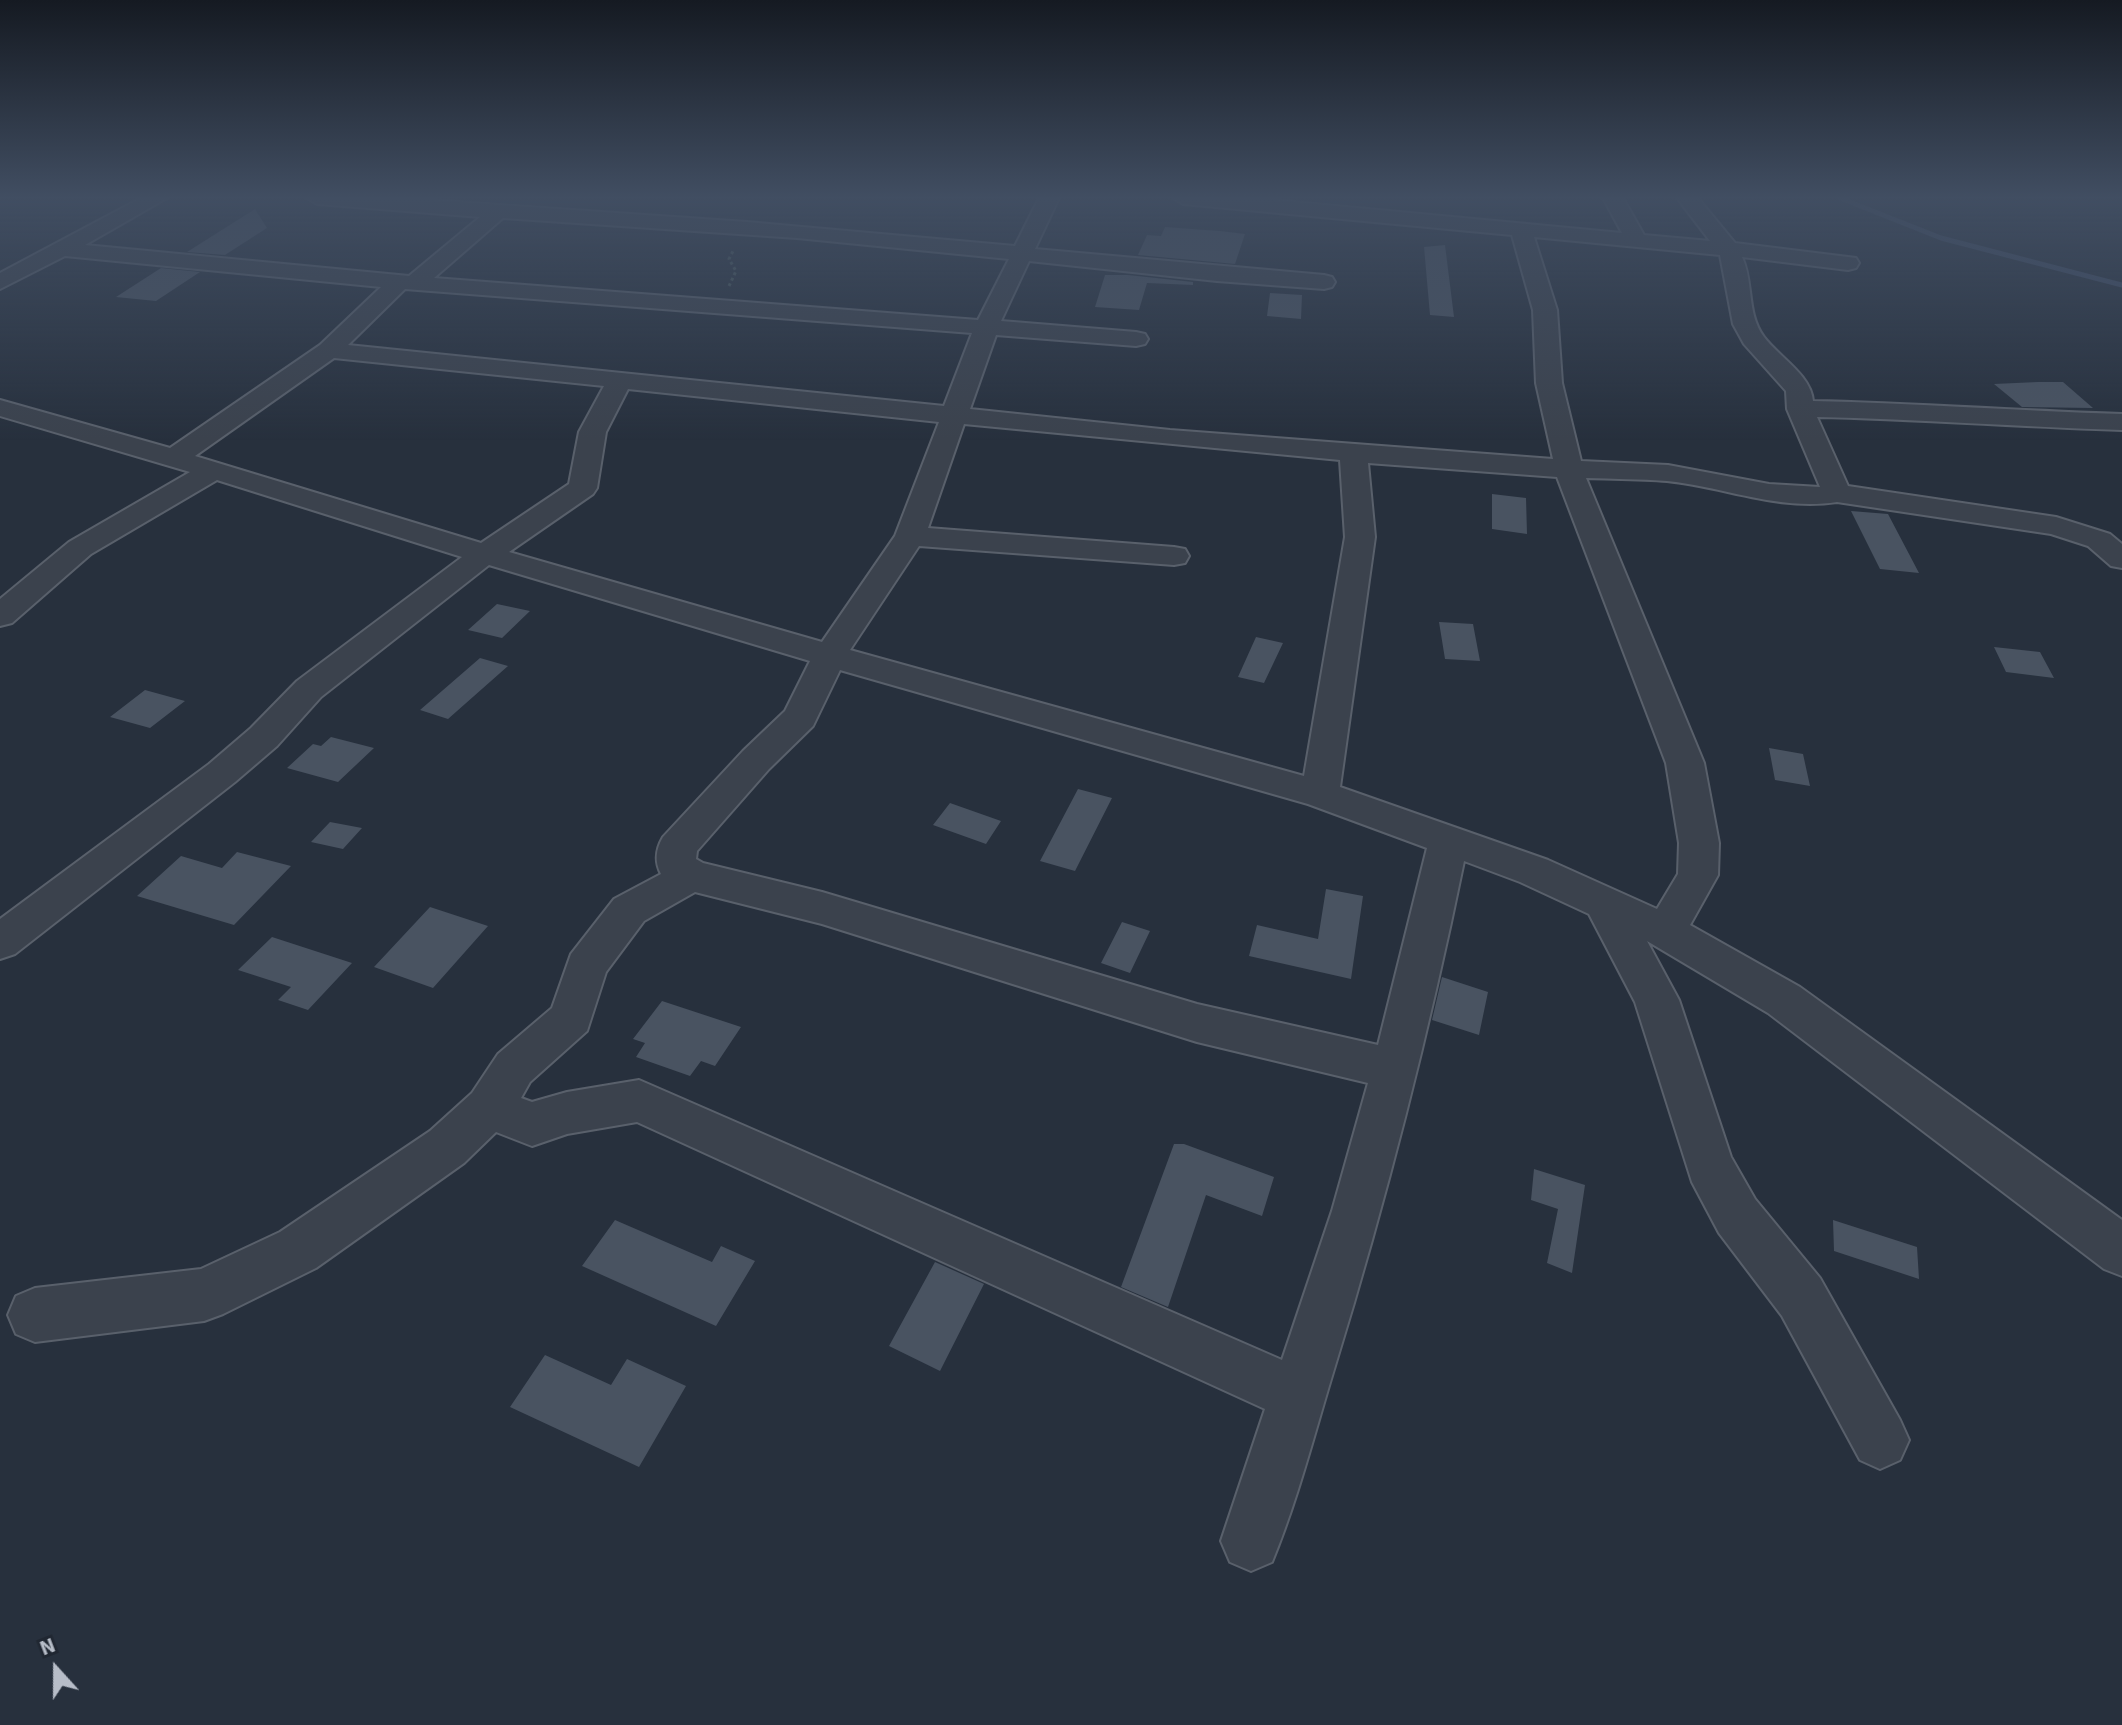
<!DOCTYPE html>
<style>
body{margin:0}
#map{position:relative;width:2122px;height:1725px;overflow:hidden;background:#27303d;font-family:"Source Sans 3",sans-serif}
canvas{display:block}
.north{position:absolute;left:16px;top:1629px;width:80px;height:80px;-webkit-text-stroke:6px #202732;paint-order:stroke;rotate:339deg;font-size:22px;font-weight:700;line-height:32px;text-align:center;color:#b7bdc8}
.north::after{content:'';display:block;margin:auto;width:28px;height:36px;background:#b7bdc8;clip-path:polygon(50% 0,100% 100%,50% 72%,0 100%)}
</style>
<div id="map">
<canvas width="2122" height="1725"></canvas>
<div class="north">N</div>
</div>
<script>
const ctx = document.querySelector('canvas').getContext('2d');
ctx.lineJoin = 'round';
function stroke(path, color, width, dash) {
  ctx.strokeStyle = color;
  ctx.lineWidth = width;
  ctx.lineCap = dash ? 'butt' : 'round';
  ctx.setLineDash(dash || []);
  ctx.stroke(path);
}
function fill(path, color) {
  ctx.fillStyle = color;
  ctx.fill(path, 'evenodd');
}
stroke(new Path2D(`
 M1840,198L1941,238L2122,285`), '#3f4c64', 5);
fill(new Path2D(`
 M255,209L267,228L225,255L187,252Z
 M1165,227L1220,231L1245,234L1235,264L1138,255L1147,235L1161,236Z
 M1445,245L1454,317L1430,315L1424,247Z
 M161,268L200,272L156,301L116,297Z
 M1105,275H1128L1193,282V285L1147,283L1139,310L1095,307Z
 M1270,293L1302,295L1301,319L1267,316Z
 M2038,382H2063L2093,408L2022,407L1994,384Z
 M1492,494L1526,498L1527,534L1492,529Z
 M1851,511L1888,514L1919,573L1880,569Z
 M497,604L530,611L502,638L468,630Z
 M1439,622L1473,624L1480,661L1445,659Z
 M1256,637L1283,643L1264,683L1238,677Z
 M1994,647L2040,652L2054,678L2006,672Z
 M480,658L508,666L448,719L420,710Z
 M145,690L185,701L150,728L110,717Z
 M331,737L374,748L338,782L287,768L313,744L321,746Z
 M1769,748L1803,754L1810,786L1775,780Z
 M1078,789L1112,798L1075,871L1040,861Z
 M950,803L1001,821L986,844L933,825Z
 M330,822L362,828L343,849L311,842Z
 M237,852L291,866L234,925L137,896L181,856L222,868Z
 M1326,889L1363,896L1351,979L1249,956L1257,925L1318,939Z
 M430,907L488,926L433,988L374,967Z
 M1122,922L1150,931L1130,973L1101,963Z
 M272,937L352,963L308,1010L278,1000L291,987L238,970Z
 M1442,977L1488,992L1479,1035L1432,1020Z
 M662,1001L741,1027L715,1066L701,1061L690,1076L636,1057L645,1043L633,1039Z
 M1174,1144H1184L1274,1177L1262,1216L1206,1195L1168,1307L1121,1287Z
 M1534,1169L1585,1185L1572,1273L1547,1263L1558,1209L1531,1200Z
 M615,1220L712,1262L721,1246L755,1261L716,1326L582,1266Z
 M1833,1220L1917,1247L1919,1279L1834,1251Z
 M935,1262L984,1284L940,1371L889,1346Z
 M545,1355L611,1385L627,1359L686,1386L639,1467L510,1407Z`), '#495361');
const minor = new Path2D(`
 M141,198H167L85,245L409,276L480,217L317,204L307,198H400L747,222L1015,246L1039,198H1059L1035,249L1324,275L1332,277L1335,282L1332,287L1324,289L1217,281L1029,261L1001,321L1136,332L1145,334L1148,339L1145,344L1136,346L996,335L970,409L1170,430L1553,459L1536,383L1533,310L1512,235L1183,204L1173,198H1252L1622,233L1603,198H1623L1644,235L1710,241L1677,198H1698L1735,243L1856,258L1859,263L1856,268L1848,270L1742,257C1754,282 1746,313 1764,337C1779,357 1811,375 1813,401C1916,403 2019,411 2122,414V430C2020,427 1919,419 1817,417L1848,486L2056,517L2110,534L2122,544V568L2111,566L2088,546L2051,534L1837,502C1778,511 1725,487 1667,481C1640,479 1613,479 1586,478L1704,763L1719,843L1718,875L1690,925L1800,987L2122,1220V1276L2104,1269L1768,1013L1647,941L1679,1000L1731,1157L1755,1199L1820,1278L1900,1420L1909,1440L1900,1460L1880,1469L1860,1460L1782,1316L1719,1233L1692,1182L1635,1002L1589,914L1520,882L1464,861C1429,1032 1386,1200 1335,1366C1315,1431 1298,1499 1272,1562L1251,1571L1230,1562L1221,1541L1265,1409L637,1122L567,1134L532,1146L496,1132L464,1163L316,1268L223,1314L204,1321L35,1342L16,1334L8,1315L16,1296L35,1288L201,1269L280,1232L430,1131L472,1093L498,1054L552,1008L571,954L614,899L661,874C654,861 656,849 663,837L743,751L785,711L810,661L489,565L321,697L277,746L235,782L15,954L0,959V919L209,764L251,728L297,681L462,557L217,480L91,554L12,623L0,626V599L69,542L190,472L0,416V400L170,448L320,345L381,287L65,256L0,289V273ZM503,218L797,238L1009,259L978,320L434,278ZM1534,237L1720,255L1733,324L1744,344L1786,391L1787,409L1820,487L1769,484L1668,465L1581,461L1562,383L1557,310ZM405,289L972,333L944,406L348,345ZM334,358L604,386L579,432L569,484L481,543L195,456ZM628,389L939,422L895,536L822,642L509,552L593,494L597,488L606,432ZM964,424L1340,460L1345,537L1304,776L850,650L919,546L1174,565L1185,563L1189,556L1185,549L1174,547L928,528ZM1368,463L1557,477L1666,763L1679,843L1678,874L1657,909L1548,860L1340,787L1375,537ZM840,670L1308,804L1427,848L1378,1045L1197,1004L822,892L703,863L696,859L697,851L769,769L813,726ZM695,892L822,924L1197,1042L1368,1083L1332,1211L1282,1360L639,1080L567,1092L532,1102L521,1098L530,1082L587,1031L606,972L644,921Z`);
stroke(minor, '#59606b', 4);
stroke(new Path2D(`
 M729,286L736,271L729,259L734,249`), '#495a5d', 3, [3, 3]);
fill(minor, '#3b424d');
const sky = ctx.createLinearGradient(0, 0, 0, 440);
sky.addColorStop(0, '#151a22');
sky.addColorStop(0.45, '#414e62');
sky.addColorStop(1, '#414e6200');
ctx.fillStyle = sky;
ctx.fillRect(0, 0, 2122, 440);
</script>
